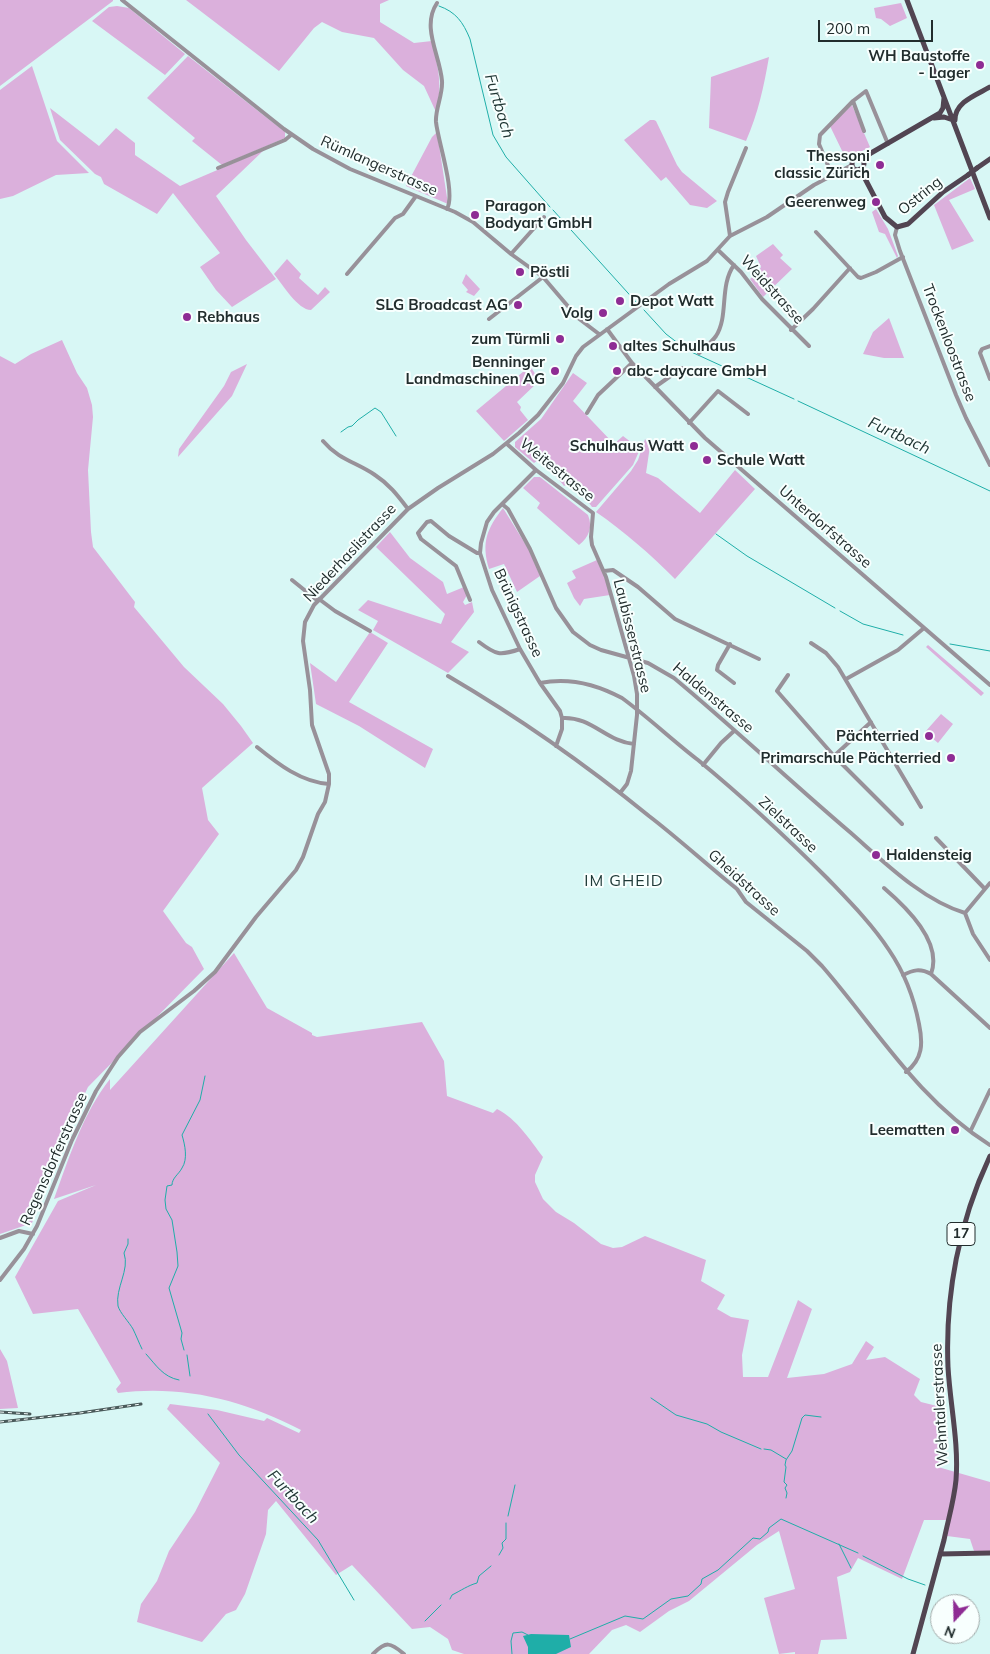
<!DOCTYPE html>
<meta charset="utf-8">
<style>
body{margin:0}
#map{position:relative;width:990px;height:1654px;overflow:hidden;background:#d8f7f5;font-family:Mulish,sans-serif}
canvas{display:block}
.north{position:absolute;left:930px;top:1594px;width:50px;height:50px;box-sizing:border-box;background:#f8fffe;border:1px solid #a2abaa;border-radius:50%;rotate:201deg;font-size:14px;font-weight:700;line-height:20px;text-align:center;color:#212d2d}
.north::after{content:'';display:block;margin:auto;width:18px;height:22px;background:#8e2c94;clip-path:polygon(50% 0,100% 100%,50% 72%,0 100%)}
.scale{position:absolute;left:818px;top:20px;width:115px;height:22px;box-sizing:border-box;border:2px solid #212d2d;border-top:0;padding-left:6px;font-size:15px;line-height:18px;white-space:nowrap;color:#212d2d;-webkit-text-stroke:4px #f8fffe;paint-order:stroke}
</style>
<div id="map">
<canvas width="990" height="1654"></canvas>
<div class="north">N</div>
<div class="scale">200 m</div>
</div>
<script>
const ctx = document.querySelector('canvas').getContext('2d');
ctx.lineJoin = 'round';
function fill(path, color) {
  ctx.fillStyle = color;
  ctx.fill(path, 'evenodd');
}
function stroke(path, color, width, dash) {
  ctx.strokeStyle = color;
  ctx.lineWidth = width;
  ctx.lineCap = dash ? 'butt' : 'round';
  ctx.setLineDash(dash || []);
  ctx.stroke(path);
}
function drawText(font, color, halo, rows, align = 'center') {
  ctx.font = font + ' Mulish,sans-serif';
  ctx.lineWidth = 4;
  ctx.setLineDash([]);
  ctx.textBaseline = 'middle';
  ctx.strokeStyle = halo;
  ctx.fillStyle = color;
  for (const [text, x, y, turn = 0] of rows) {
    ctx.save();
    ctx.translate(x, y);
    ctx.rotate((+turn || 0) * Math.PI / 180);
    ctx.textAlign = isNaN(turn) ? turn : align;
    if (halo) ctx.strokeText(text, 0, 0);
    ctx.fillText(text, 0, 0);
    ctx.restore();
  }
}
fill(new Path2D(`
 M0,0H113V1L0,86Z
 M186,0H389L380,4V22L414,43L432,41C438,67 443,86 436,112L424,86L403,70L374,38L342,32L322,22L314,28L279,71Z
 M901,3L907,18L890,26L881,19L876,18L874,8Z
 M117,6L129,8L185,54L165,75L92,21L109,7Z
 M188,56L285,132V138L222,165L192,141L195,138L147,98Z
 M769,57C764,86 758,114 746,141L709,128L711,77Z
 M32,66L57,141L89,173L56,175L13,196L0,199V90Z
 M852,105L870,147L846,159L830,126Z
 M50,108L99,146L116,128L135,143V155L180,186L264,150L216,196L246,240L276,279L232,307L216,290L200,267L220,253L173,193L157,214L104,184L101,177L95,174L60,140Z
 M650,120H654L656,121L677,165L682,172L717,201L707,208L690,205L666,177L661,181L624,140Z
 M437,132L448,204L406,186L432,137Z
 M970,178L975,189L949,200L974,241L952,250L934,205Z
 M876,209L888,229L898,256L897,258L885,234L879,232L872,212Z
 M773,244L783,255L780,258L792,269L763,297L750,279L758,272L761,267L756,256Z
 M287,259L301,274L299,278L318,295L325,287L330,292L311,310C298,310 283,285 274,274Z
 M466,274L480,289L474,296L466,292L468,290L462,283Z
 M889,318L904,358H884L863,354L873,332Z
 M62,340L77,373L87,388L92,405L93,417L88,470L91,532L93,547L135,602L134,607L184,667L223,704L241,726L253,743L202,788L208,820L219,834L163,911L186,943L192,947L204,969L88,1087L57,1152L32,1223L0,1234V356L15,364L31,354Z
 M247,364L232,396L178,457L179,449L224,386L231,372Z
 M530,366L536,375L534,379L537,383L517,402L521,407L520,410L528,420L504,441L476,411Z
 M573,373L587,383L573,401L614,444L623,436L640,449L633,465L596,507H592L579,489L576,480L564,486L552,471L538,460L534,463L515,447V442L541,419Z
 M645,439L650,446L646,473L658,478L700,513L735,470L755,489L675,579C650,554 625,532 596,512L631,471L638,460Z
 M534,477H540L588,515C593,527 589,537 579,545L537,508L540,503L523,488Z
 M503,508L529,550L540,576L517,592L504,564L489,569C481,542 487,529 503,508Z
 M390,532L410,558L443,582L447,594L464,587L467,595L463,602L465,605L472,602L474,612L451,642L469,652L448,673L373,630L378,621L358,610L368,600L441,624L445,614L376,547Z
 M597,560L606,580L610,595L584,599L580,606L574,598L567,583L576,578L572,571Z
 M370,632L388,643L349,702L433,749L425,768L359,726L316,704L310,663L336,682Z
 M928,645L984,693L981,696L926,647Z
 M941,714L953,724L938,743L925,732Z
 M234,953L267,1008L312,1033V1035L317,1037L422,1022L444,1061L447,1096L493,1113L497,1109C517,1119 530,1140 543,1157L535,1175V1182L543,1199L556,1212L574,1223L601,1244L613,1248L622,1247L645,1236L706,1260L701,1281L725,1295L717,1309L731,1317L749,1320L742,1355L743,1377H768L798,1300L812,1309L787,1378L824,1374L852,1364L866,1341L874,1347L866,1360L885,1357L920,1379L914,1395L921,1402L945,1408L948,1440L938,1467L990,1482V1551H974L970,1539L947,1536L950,1520H924L902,1579L858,1558L850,1572L837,1577L847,1639L821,1640L818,1654H795V1652L779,1654L764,1598L795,1589L779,1531L757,1545L689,1601L669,1611L640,1632L626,1625L612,1630L589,1654H464L452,1650L448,1639L430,1627L412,1629L352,1565L336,1575L276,1501L268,1510L266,1534L245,1594L236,1610L226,1614L202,1642L137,1622L141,1604L157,1581L169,1551L195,1512L220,1463L167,1409L170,1404L217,1410L264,1421L267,1418L299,1433L301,1430C243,1400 184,1385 118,1393L116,1389L121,1383L78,1309L33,1314L15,1277L58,1201L96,1185L54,1199C69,1158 83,1113 110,1079V1090Z
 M0,1349L7,1361L18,1408L0,1409Z`), '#dbb0dc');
fill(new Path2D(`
 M531,1634L569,1635L571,1647L556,1654H528V1647L523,1636Z`), '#1faea8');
stroke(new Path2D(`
 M439,6C456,12 463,22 470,39L493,135L506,157L550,207
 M553,210L637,303
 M644,310L666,334L687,350L794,399
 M798,401L990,491
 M341,432L348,427L352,426L358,420L375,408L381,412L396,436
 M716,534L747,556L835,608
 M840,611L863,624L903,635
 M950,644L990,651
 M128,1239V1244L124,1253C130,1270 115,1288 118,1306C120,1313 129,1322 133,1329C136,1335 139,1343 142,1349
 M184,1350L181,1339L182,1333L169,1288L178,1266L177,1252L172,1220L166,1209L165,1200L167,1186L172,1185C172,1178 179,1174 182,1168C188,1159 185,1145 182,1135L200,1100L205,1076
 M146,1354C156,1365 163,1377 179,1380
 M187,1355L190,1376
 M651,1398L676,1415L707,1424L721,1432L761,1449
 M208,1414L239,1455L318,1540L354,1600
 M764,1449L771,1450L786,1459
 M786,1498L787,1493L785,1488L787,1485L784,1482L786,1467L785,1465L786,1460L792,1451L802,1418L805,1415L821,1417
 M508,1516L515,1485
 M839,1544L851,1568
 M499,1555L503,1548L502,1543L506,1539V1523
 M863,1556L908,1579L925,1585
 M450,1599L452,1595C460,1591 469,1585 477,1583L479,1576L491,1566
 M425,1621L441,1605
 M570,1639L625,1616L643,1619L671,1599L688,1596L701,1584L702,1579L718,1570L753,1538L760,1539L768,1532L769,1528L781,1519L858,1553
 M512,1654L511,1641L513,1633L522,1632L528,1635`), '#1faea8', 1);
stroke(new Path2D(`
 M122,0L284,129L313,149L350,169L455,212L473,222L511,254L543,277L578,318L599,334
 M437,3C421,27 440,55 442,81C443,95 435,109 436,122C438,142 456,192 447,209
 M853,101L866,91L888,144
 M218,168L285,140L291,135
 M832,175L819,144L820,135L853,101L864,131
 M897,227L895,235L900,251L956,395L966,418L990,465
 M816,232L858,277L861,278L876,272L903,257
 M730,236L725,202L728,192L746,148
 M718,250L741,272L762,299L809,346
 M511,254L544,217
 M347,274L395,218L403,214L416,196
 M489,319L543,277
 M607,329L632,363L705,438L990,685
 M791,330L813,309L850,268
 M990,346L982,349L980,353L990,379
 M699,353C704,348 711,343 716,336C729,316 719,286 734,265
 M655,387L682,368
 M587,413L598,395L632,363
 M689,423L718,391L748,414
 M323,441C339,460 356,462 375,475C389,484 398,496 408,509
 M507,444L536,470L593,513L591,537L592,545L606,577L634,676L637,694V715L631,771L627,784L620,793
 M536,470L494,512L487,522L481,543L480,553L492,590L520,649L540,683L560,711L562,718V729L556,746
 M502,504L508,509L530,549L556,608L573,632L590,645L601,650L648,663L674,678C734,728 791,782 851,833C884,862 922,900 965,913
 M604,571L613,570L638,587L675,619L759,659
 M292,580L318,601
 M319,599L335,611L370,631
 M470,600L456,566L421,539L418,533L427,522L431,521L449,536L477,553H480
 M479,642C496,655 500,656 520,649
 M811,643L826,653L838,667L921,807
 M730,644L718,665L717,670L734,683
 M788,675L777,691L834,756L902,824
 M448,676C518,717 585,764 649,816C679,839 707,865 737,889L746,902L807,951L822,966C876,1028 918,1100 990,1145
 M846,679L898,650L924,628
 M540,683C569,677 596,684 622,698C648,717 672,740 698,760C743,797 786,837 827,878C849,901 872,924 889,950C904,972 914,998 919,1024C923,1043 923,1059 906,1072
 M562,718C591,716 607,742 634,744
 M257,747C278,764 301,782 329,784
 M834,756L871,722
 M703,765L721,743L734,731
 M936,838L984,888
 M884,888C906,907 943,942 931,974
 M965,913L973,934L990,960
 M965,913L990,883
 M903,975C913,970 920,968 931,974L990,1028
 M971,1130L990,1090
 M0,1238L19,1231L33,1234
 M0,1280L24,1249L37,1226L72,1140L96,1091L118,1057L140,1032L194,991L215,972L256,917L296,870L303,857L318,814L325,802L329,784V774L312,725L310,690L303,641L305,622L314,605L408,509L438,488L493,454L519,433L538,415L563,383L576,356L583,347L669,284L707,261L730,236L767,217L814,185L852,165
 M373,1654C386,1641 390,1642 404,1654`), '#989199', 4);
stroke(new Path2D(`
 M907,0L990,218
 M934,118L944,117L953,120
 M955,120C955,102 976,95 990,87
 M852 164a6 6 0 1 1 12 0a6 6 0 1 1-12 0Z
 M862,160L871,153L940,113L943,108L944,98
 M977,168L990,159
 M860,169L885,217L897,227L908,224L943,192L968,175
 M940,1554L990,1553
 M913,1654C923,1616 934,1578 944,1540C948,1520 954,1501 956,1480C959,1443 950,1404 948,1367C945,1295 959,1221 990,1156`), '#524552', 5);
const rail = new Path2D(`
 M0,1412L30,1414
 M0,1422L80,1413L141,1404`);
stroke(rail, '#4a5a5a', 3);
stroke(rail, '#f8fffe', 1, [4]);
stroke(new Path2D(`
 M968,175L977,168`), '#524552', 5);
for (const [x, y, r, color] of [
 [980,65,5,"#8e2c94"],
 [880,165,5,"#8e2c94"],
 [876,202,5,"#8e2c94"],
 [475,215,5,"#8e2c94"],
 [520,272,5,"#8e2c94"],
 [620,301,5,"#8e2c94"],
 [518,305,5,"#8e2c94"],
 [603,313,5,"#8e2c94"],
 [187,317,5,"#8e2c94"],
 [560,339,5,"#8e2c94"],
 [613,346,5,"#8e2c94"],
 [555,371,5,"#8e2c94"],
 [617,371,5,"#8e2c94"],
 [694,446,5,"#8e2c94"],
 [707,460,5,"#8e2c94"],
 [929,736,5,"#8e2c94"],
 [951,758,5,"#8e2c94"],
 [876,855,5,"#8e2c94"],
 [955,1130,5,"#8e2c94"]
]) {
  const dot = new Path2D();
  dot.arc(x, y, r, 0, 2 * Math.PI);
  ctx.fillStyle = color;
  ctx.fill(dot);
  stroke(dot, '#f8fffe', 2);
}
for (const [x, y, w] of [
 [961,1234,28]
]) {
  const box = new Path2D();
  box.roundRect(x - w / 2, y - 11.5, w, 23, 4);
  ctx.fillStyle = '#f8fffe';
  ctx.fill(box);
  stroke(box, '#212d2d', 1);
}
drawText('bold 14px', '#212d2d', null, [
 ["17",961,1234]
]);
drawText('bold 15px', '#212d2d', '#f8fffe', [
 ["WH Baustoffe",970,56],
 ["- Lager",970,73],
 ["Thessoni",870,156],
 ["classic Zürich",870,173],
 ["Geerenweg",866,202],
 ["Paragon",485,206,"left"],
 ["Bodyart GmbH",485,223,"left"],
 ["Pöstli",530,272,"left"],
 ["Depot Watt",630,301,"left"],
 ["SLG Broadcast AG",508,305],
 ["Volg",593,313],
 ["Rebhaus",197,317,"left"],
 ["zum Türmli",550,339],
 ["altes Schulhaus",623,346,"left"],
 ["Benninger",545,362],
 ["Landmaschinen AG",545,379],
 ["abc-daycare GmbH",627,371,"left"],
 ["Schulhaus Watt",684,446],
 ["Schule Watt",717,460,"left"],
 ["Pächterried",919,736],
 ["Primarschule Pächterried",941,758],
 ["Haldensteig",886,855,"left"],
 ["Leematten",945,1130]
], 'right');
drawText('15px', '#212d2d', '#f8fffe', [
 ["Rümlangerstrasse",379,166,24],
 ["Ostring",920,196,-39],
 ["Weidstrasse",772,290,48],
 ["Trockenloostrasse",949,343,69],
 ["Weitestrasse",557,470,39],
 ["Unterdorfstrasse",825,527,41],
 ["Niederhaslistrasse",350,553,-47],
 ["Brünigstrasse",518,613,65],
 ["Laubisserstrasse",632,636,76],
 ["Haldenstrasse",713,698,40],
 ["Zielstrasse",788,825,43],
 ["Gheidstrasse",744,883,42],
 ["Regensdorferstrasse",54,1159,-66],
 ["Wehntalerstrasse",940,1405,-93]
]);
drawText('italic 16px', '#1e3533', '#f8fffe', [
 ["Furtbach",499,106,73],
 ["Furtbach",899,436,25],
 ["Furtbach",293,1497,47]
]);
ctx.letterSpacing = '1px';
drawText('16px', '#1e3937', '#f8fffe', [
 ["IM GHEID",624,881]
]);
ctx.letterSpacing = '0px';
</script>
